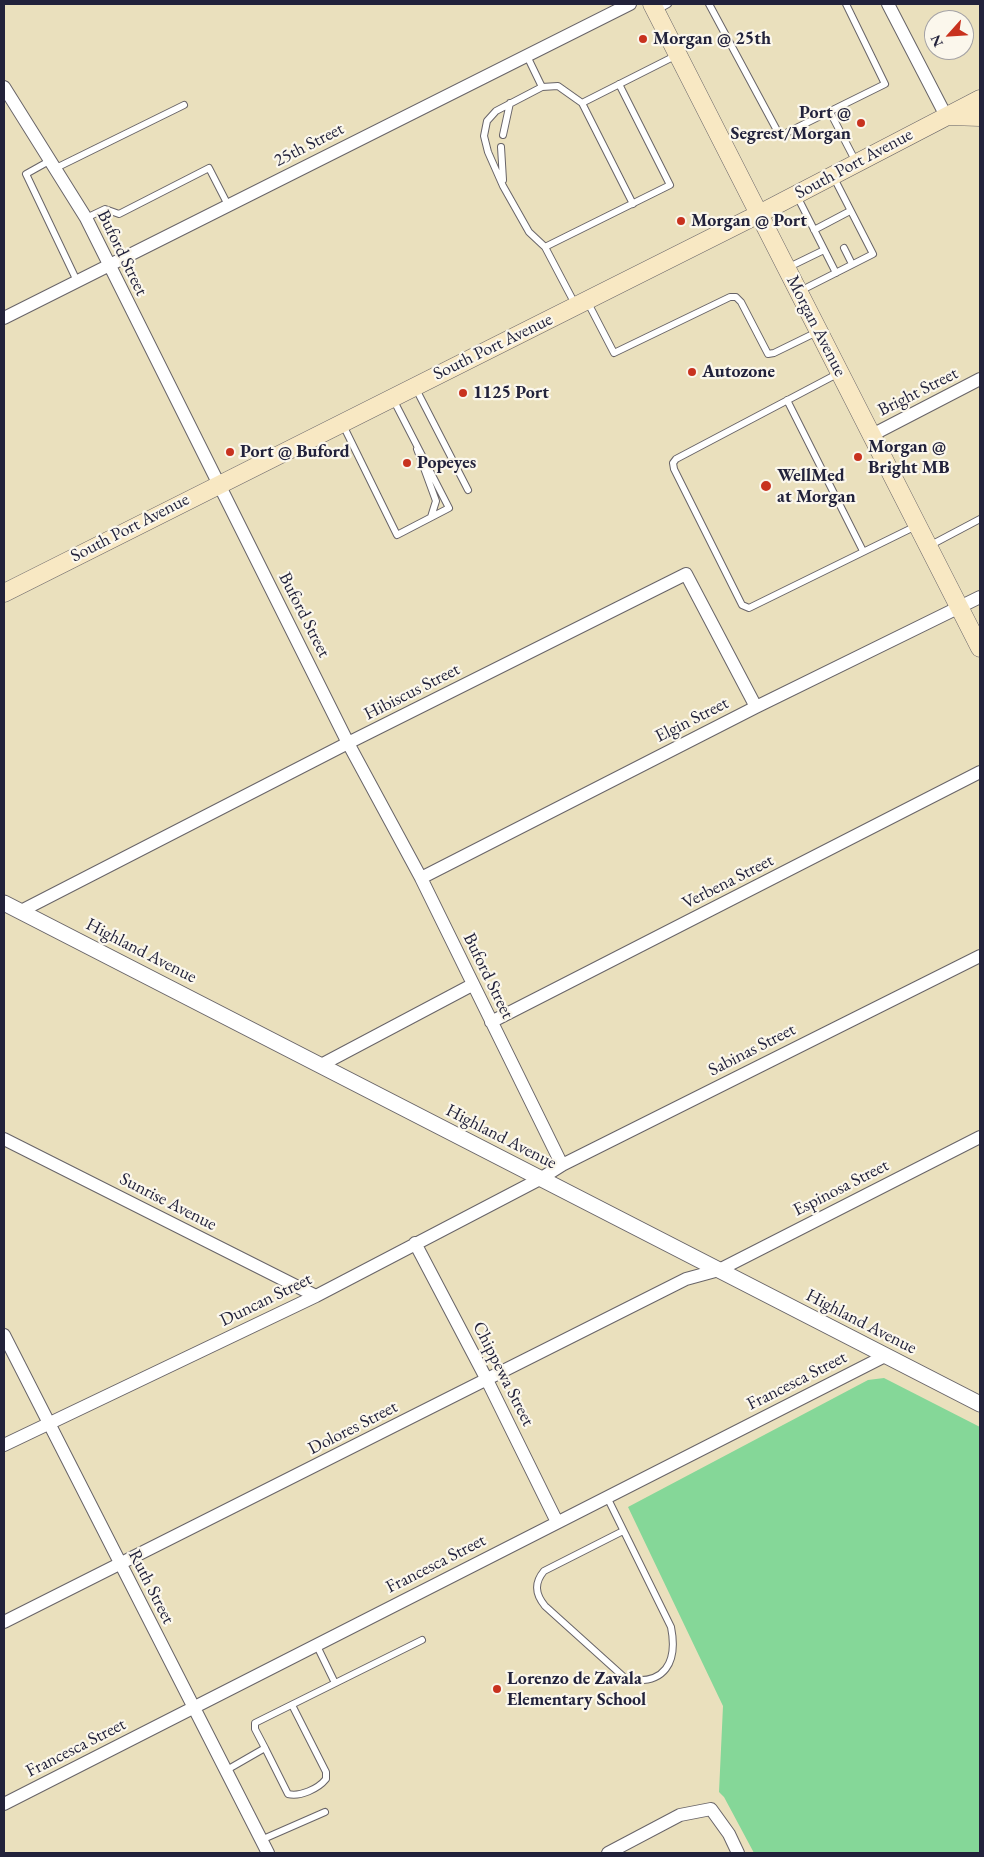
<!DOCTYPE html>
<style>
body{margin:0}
#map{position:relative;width:984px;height:1857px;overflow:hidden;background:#eae0bd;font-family:"EB Garamond",serif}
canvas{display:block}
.frame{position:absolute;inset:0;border:5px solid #22223b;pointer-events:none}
.north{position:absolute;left:924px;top:10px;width:50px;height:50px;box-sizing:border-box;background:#fbf7ec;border:1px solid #a4a2a5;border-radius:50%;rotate:244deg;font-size:14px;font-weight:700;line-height:20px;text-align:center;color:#22223b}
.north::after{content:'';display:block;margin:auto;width:18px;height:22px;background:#c8321e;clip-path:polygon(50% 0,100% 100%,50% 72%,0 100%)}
</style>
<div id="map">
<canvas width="984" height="1857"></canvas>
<div class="frame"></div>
<div class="north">N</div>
</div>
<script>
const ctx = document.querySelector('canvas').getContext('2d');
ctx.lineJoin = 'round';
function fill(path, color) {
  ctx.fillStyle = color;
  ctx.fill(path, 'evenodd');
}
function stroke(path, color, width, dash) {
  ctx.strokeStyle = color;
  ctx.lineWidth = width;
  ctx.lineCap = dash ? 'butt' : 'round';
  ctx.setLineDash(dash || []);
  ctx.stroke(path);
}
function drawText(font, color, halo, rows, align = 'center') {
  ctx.font = font + ' "EB Garamond",serif';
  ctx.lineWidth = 4.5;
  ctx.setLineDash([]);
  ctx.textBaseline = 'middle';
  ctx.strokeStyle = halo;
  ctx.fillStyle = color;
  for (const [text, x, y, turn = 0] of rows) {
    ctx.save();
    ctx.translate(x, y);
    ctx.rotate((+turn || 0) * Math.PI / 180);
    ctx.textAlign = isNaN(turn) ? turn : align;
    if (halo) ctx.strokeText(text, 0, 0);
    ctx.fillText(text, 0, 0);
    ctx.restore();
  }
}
fill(new Path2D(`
 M884,1378L980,1427V1853H754L724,1797L719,1792L723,1706L628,1507L868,1380Z`), '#85d798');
const service = new Path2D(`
 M709,4L780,136L885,84L846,4
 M657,10L668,4
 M527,56L542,87
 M582,103L633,204
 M830,112L856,162
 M503,135L510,103
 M501,147L503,180
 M51,160L26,174L77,281
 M56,168L184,105
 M797,196L836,273
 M86,218L105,209L119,214L209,168L228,205
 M814,230L850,211
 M545,247L670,185L619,84
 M844,248L852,264
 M787,268L824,250
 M800,291L873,254L833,176
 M587,301L614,353L730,297H736L741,302L768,354L774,353L817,332
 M575,304L545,247L529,232L503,186L488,152L484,136L487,121L496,111L542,87L558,86L582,103L677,55
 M839,373L676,459L673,463L674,469L742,605L749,608L916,526
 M415,387L468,490
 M787,400L863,551
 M342,423L397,535L449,508L393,399
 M417,449L436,501L431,517
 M929,546L980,519
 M607,1497L671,1627C678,1662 665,1686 626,1679L545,1606C535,1594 534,1583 544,1571L623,1531
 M317,1646L335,1683
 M265,1748L288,1794C300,1797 318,1789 326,1779V1772L292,1705
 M225,1771L265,1748L255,1729V1723L422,1640
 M261,1840L325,1812`);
const minor = new Path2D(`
 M888,4L946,116
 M4,87L86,218L348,743L421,878L562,1165
 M4,318L630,4
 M872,435L980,379
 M421,878L756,707L980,597
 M21,911L348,743L686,574L756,707
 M491,1022L980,772
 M321,1065L472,985
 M4,1139L316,1296
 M415,1243L487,1380L557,1522
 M4,1335L268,1853
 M4,1445L316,1296L540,1179L562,1165L980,956
 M4,1622L686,1279L719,1270L980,1137
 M4,1804L885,1356
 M608,1853L680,1815L711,1809L729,1834L738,1853`);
const tertiary = new Path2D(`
 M4,903L980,1404`);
const secondary = new Path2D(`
 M652,4L980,648
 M949,116L980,117
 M4,593L759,214L980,99`);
stroke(service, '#686468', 8);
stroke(minor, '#686468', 14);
stroke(tertiary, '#686468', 17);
stroke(secondary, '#686468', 19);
stroke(service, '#fff', 6);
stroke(minor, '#fff', 12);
stroke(tertiary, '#fff', 15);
stroke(secondary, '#f8e8c3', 18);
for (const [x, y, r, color] of [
 [643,39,5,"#c8321e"],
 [861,123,5,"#c8321e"],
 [681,221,5,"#c8321e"],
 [692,372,5,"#c8321e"],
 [463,393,5,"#c8321e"],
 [230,452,5,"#c8321e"],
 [858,457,5,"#c8321e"],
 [407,463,5,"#c8321e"],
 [766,486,6,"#c8321e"],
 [497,1689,5,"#c8321e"]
]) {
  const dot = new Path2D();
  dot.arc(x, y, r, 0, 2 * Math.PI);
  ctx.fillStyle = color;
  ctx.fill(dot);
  stroke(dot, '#fbf7ec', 2);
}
drawText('bold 18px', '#22223b', '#fbf7ec', [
 ["Morgan @ 25th",653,39],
 ["Port @",851,113,"right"],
 ["Segrest/Morgan",851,134,"right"],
 ["Morgan @ Port",691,221],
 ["Autozone",702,372],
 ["1125 Port",473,393],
 ["Morgan @",868,447],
 ["Bright MB",868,468],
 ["Port @ Buford",240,452],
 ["Popeyes",417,463],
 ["WellMed",777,476],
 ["at Morgan",777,497],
 ["Lorenzo de Zavala",507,1679],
 ["Elementary School",507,1700]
], 'left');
drawText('18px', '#22223b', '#fbf7ec', [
 ["25th Street",309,145,-27],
 ["South Port Avenue",854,164,-28],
 ["Buford Street",122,253,64],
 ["Morgan Avenue",816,326,63],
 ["South Port Avenue",493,347,-26],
 ["Bright Street",918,392,-27],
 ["South Port Avenue",130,528,-27],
 ["Buford Street",304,615,63],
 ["Hibiscus Street",412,692,-27],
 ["Elgin Street",692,720,-27],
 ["Verbena Street",728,882,-27],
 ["Highland Avenue",141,951,27],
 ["Buford Street",488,976,64],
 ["Sabinas Street",752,1050,-27],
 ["Highland Avenue",501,1137,27],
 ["Espinosa Street",841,1188,-27],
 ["Sunrise Avenue",168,1202,27],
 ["Duncan Street",266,1300,-26],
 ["Highland Avenue",861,1322,27],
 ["Chippewa Street",503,1374,63],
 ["Francesca Street",797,1381,-27],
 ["Dolores Street",353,1428,-27],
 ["Francesca Street",436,1564,-27],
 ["Ruth Street",151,1587,63],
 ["Francesca Street",76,1748,-27]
]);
</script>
